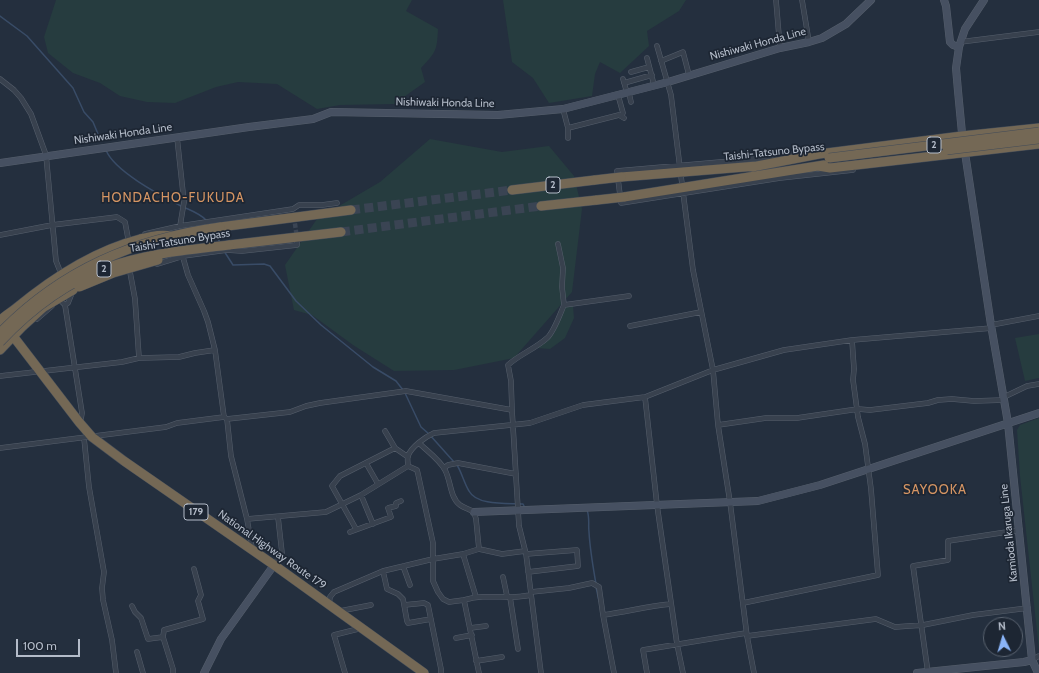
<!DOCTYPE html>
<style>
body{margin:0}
#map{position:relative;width:1039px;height:673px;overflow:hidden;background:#242f3e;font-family:Cabin,sans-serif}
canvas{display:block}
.north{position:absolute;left:983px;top:617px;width:40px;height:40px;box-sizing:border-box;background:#1d2633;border:1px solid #59626f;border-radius:50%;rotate:355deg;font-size:11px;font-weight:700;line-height:16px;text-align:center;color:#b4bcc9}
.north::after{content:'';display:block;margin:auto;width:14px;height:18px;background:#8ab4f8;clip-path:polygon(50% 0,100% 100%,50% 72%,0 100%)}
.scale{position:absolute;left:16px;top:639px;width:64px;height:18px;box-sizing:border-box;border:2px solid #b4bcc9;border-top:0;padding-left:5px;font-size:12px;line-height:14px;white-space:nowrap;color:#b4bcc9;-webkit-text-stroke:3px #1d2633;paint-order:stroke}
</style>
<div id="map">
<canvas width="1039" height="673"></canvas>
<div class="north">N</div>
<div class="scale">100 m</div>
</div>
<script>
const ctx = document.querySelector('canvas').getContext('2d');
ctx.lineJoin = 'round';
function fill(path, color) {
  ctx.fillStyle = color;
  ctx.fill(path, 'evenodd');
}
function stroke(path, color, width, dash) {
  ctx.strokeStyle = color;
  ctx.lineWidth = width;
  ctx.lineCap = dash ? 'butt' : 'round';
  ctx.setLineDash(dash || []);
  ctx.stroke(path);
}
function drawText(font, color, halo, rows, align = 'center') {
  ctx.font = font + ' Cabin,sans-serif';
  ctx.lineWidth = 3.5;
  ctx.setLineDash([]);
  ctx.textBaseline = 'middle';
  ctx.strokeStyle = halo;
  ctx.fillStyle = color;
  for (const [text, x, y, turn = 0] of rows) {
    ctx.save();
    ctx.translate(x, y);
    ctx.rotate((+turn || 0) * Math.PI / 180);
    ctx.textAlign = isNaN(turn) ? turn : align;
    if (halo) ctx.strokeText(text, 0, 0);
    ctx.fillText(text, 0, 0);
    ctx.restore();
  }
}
fill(new Path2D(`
 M56,0H412L406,11L438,29C437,51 436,52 421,68L425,82L394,104L340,105L317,109L277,84L238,82L216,87L175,103L147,102L120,96L100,83L73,73L48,53L44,37Z
 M503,0H686L679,11L647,31L649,46L620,73L600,62L595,74L592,96L549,103L533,78L512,62Z
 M430,139L502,152L549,146L574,176L582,209L572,292L514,358L454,370L394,371L353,345L312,315L294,310L285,265L317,219L380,182Z
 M565,306H573L574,318L565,338L550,349L536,348L554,334Z
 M1039,334V378L1025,381L1015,338Z
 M1039,418V650L1020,476L1017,430L1020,425Z`), '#263c3f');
stroke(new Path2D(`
 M0,16L27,36L73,88L84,112L93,122L98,134
 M106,150C114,171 160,195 179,205C189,210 198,212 206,220
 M213,232L220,242
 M224,251L233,265L264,264L270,266L296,301L321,325L373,367L396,381L403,390
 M405,393L421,427L429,434L454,462
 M457,465C462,473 464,483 469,491C477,506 508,503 523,504L525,508
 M587,510C590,518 588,525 589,532C590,550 593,567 596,584
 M596,587L599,601`), '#394c67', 1.5);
stroke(new Path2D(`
 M294,217L297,238`), '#3a4453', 4.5, [4.5, 2]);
stroke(new Path2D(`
 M351,210L512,190
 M341,232L541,206`), '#3a4453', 9, [9, 4.5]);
const street = new Path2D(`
 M776,0L780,48
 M802,0L809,42
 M960,42L1039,32
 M657,46L671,95L680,168
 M647,58L654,85
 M661,61L683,52L689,75
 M631,72L649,67
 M0,79L14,90L21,98L31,114L46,155L56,261L60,271
 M623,79L627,93
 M624,83L652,75
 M629,93L631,102
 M618,95L623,113L621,116
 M563,109L568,128V138
 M568,128L619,115L624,118
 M177,137L184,202L180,226
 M795,154L755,159L617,171L621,203L780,178L853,170
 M681,176L682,184
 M683,192L693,270L713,370L718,425L730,502L747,636L754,673
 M145,234L180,226L293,209L299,205H322L337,203
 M178,234V240L188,275L204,311L208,322L215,350L224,417
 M0,235L52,225L117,217L125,222L128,238
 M558,244L563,268L562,287L564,305
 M157,264L183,256L227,250L242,251L297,245V241
 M130,272L135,299L139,358
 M60,300L65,305L68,303L72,293
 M65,305L82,413L81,419L79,422
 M37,319L52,306
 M991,325L1039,316
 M630,326L701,312
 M0,376L122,362L139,358L179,357L195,353L215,350
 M645,397L657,505L677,644L683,673
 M1004,397L1027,386L1039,384
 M227,419L231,456L247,519L252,548
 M718,425L766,418H797L858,409L870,410L928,403L938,400L952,399L974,401L1004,400
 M385,431L395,448L408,457
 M84,438L89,487L104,572L102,588L103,600L112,640L116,673
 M419,443C427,451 440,460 445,470C451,481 450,498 460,505C464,508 469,509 474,512L476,519L479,549
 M0,448L166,427L177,423L224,417L227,419L290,412L306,406L320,403L406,391L512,410
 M366,463L378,484
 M408,466C408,463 407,459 408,456C411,447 425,437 434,433L530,423L583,405L645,397L713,370L784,350L852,340L992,328
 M408,466L417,470L418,474L433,543V581L438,592L443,599L449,602L464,600L479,673
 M444,468L448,465L458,463L516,474
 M361,495L373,524
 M247,519L326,512L361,495L408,466
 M356,529L332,486L340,476L395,448
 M350,532L391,517L388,508L396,506V503L401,501
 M463,554L476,597
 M526,554L577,550L578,566L528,572
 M274,565L282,553L278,517
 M403,566L410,585
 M383,571L387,589L398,594L403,599L407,621L408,623L431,619
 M503,577L507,596
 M531,592L569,588L592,583L599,587L603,615C626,612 648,606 671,604
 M510,597L518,649
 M464,600C482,595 494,597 512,597C518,597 525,596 531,595
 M743,603L878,575L871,489L865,444L858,417L853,380L854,369L852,340
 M329,604L330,597L334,592L383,571L433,559L463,554L479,549L502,554L525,551
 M404,605L424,603L428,605L441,669V673
 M132,606L135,612L141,618L148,639L163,637
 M340,611L371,605
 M603,615L614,673
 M470,628L486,626
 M747,636L876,619L895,627L923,625L973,615L1028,608
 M456,638L472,635
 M137,652L143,673
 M1032,660L1039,656
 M476,661L502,657
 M173,673V669L163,637L164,630L203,619L198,601L201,595L194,569
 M345,673L334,635L362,628
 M541,673L526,554L519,526L512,410L511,381L508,365C520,354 535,349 547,338C554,332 560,314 564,305L629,296
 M647,673L643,650L746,633
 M928,673L913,566L948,560V541L1020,530`);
const secondary = new Path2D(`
 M944,0L946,6L950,42L953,45L959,47
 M984,0L965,29L959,47L956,68L958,91L962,133L991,325L1008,423L1032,660L1038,673
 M0,163L249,127L313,119L331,112L498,115L563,109L668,82L780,48L809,42L822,38L846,24L871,0
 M474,512L758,501L820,485L1039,413
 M204,673L221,639L274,565
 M917,673L1024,662L1032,660`);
const highway = new Path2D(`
 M818,166L830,168L1039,144
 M752,167L819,154L962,136L1039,128
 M621,177L757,166
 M512,190L595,180
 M624,197L824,165
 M541,206L597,200
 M220,227L351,210
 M229,245L341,232
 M0,319L79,422L92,437L124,461L274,565L424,673
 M0,321C4,316 10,313 15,309C51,279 93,251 140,239C153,236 160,234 173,236
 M0,350L22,327L44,307L73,290`);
stroke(street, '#565f6c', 5.5);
stroke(secondary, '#565f6c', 8);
stroke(highway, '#434c59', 10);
stroke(street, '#38414e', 4.5);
stroke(secondary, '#465061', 7);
stroke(highway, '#746855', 9);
const highwayBridge = new Path2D(`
 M947,150L1039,139
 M829,158L1039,132
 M595,180L621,177
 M597,200L624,197
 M79,287L113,273L158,260
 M0,333C61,270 134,239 220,227
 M0,342C30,310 67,282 109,267C148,253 189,250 229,245`);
stroke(highwayBridge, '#434c59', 10, []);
stroke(highwayBridge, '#746855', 9);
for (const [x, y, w] of [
 [934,145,14],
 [553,185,14],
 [104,269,14],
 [196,512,24]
]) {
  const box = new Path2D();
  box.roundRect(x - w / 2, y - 8, w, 16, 3);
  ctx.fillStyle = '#1d2633';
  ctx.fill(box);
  stroke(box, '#b4bcc9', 1);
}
drawText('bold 10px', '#b4bcc9', null, [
 ["2",934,145],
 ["2",553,185],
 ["2",104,269],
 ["179",196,512]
]);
drawText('11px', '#b4bcc9', '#1d2633', [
 ["Nishiwaki Honda Line",758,44,-15],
 ["Nishiwaki Honda Line",445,103,1],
 ["Nishiwaki Honda Line",123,134,-8],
 ["Taishi-Tatsuno Bypass",774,152,-6],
 ["Taishi-Tatsuno Bypass",180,241,-9],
 ["Kamioda Ikaruga Line",1009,533,-96],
 ["National Highway Route 179",272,550,35]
]);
ctx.letterSpacing = '1px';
drawText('13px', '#d59563', '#1d2633', [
 ["HONDACHO-FUKUDA",173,198],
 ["SAYOOKA",935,490]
]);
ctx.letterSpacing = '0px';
</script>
